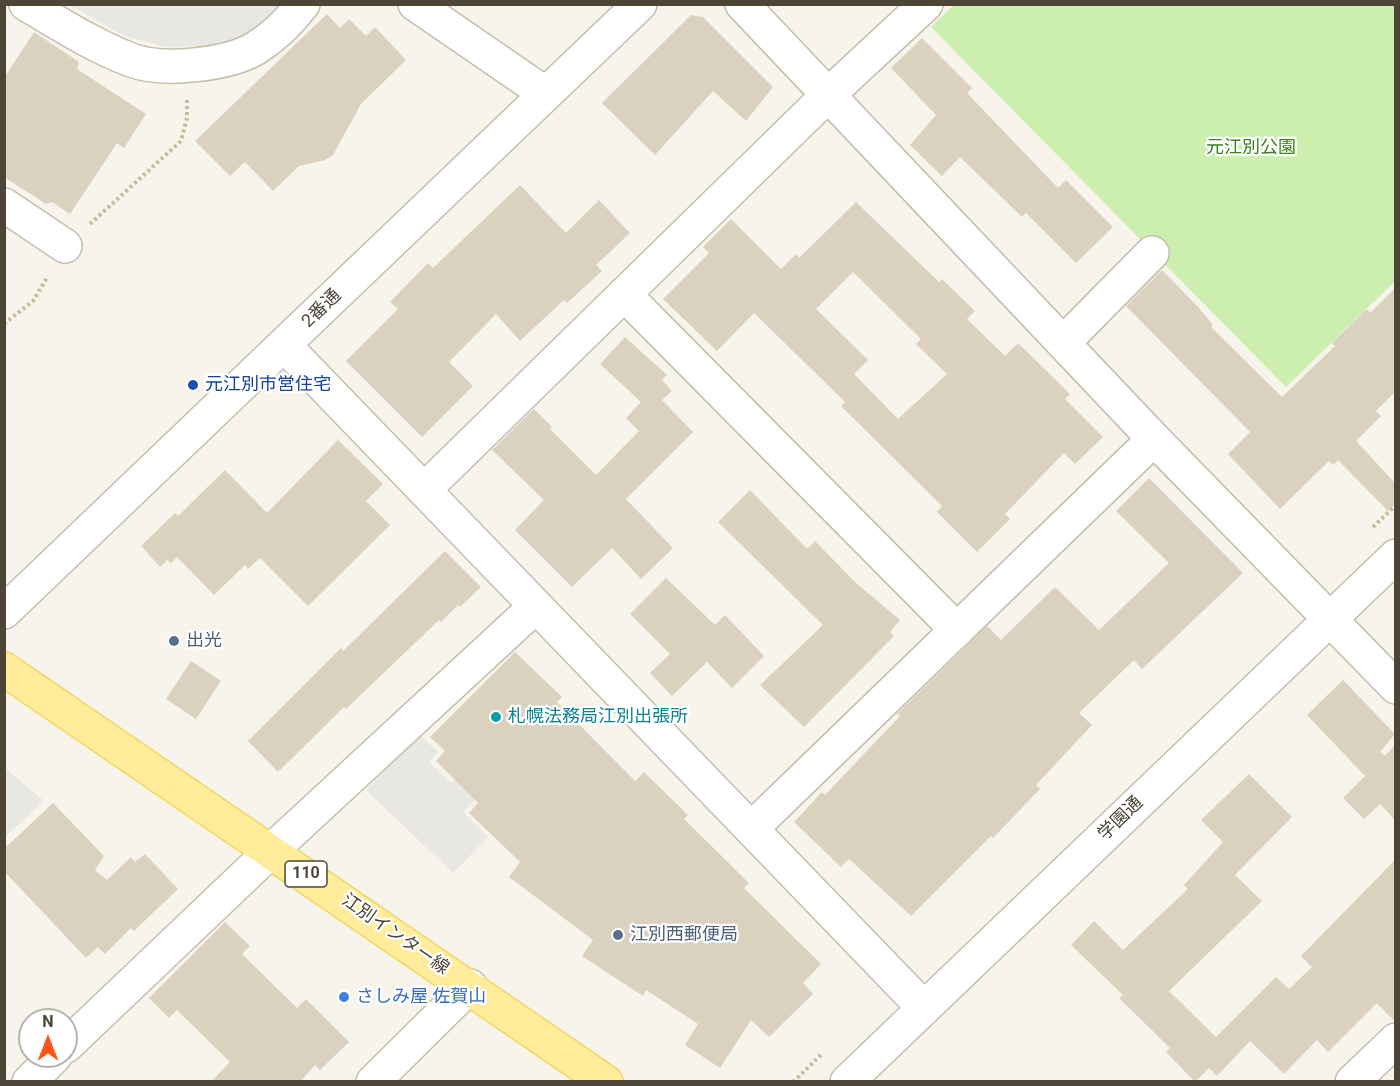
<!DOCTYPE html>
<meta charset="utf-8">
<style>
body{margin:0}
#map{position:relative;width:1400px;height:1086px;overflow:hidden;background:#f7f4eb;font-family:Roboto,sans-serif}
canvas{display:block}
.frame{position:absolute;inset:0;border:6px solid #4d4637;pointer-events:none}
.north{position:absolute;left:18px;top:1008px;width:60px;height:60px;box-sizing:border-box;background:#fff;border:2px solid #b8b5af;border-radius:50%;rotate:0deg;font-size:16px;font-weight:700;line-height:24px;text-align:center;color:#4d4637}
.north::after{content:'';display:block;margin:auto;width:21px;height:27px;background:#ff541a;clip-path:polygon(50% 0,100% 100%,50% 72%,0 100%)}
</style>
<div id="map">
<canvas width="1400" height="1086"></canvas>
<div class="frame"></div>
<div class="north">N</div>
</div>
<script>
const ctx = document.querySelector('canvas').getContext('2d');
ctx.lineJoin = 'round';
function fill(path, color) {
  ctx.fillStyle = color;
  ctx.fill(path, 'evenodd');
}
function stroke(path, color, width, dash) {
  ctx.strokeStyle = color;
  ctx.lineWidth = width;
  ctx.lineCap = dash ? 'butt' : 'round';
  ctx.setLineDash(dash || []);
  ctx.stroke(path);
}
function drawText(font, color, halo, rows, align = 'center') {
  ctx.font = font + ' Roboto,"Noto Sans JP",sans-serif';
  ctx.lineWidth = 4.5;
  ctx.setLineDash([]);
  ctx.textBaseline = 'middle';
  ctx.strokeStyle = halo;
  ctx.fillStyle = color;
  for (const [text, x, y, turn = 0] of rows) {
    ctx.save();
    ctx.translate(x, y);
    ctx.rotate((+turn || 0) * Math.PI / 180);
    ctx.textAlign = isNaN(turn) ? turn : align;
    if (halo) ctx.strokeText(text, 0, 0);
    ctx.fillText(text, 0, 0);
    ctx.restore();
  }
}
fill(new Path2D(`
 M954,5H1395V281L1286,387L931,27Z`), '#ccefb0');
fill(new Path2D(`
 M69,5H286L243,38L207,46L166,47L125,36Z
 M419,734L438,752L429,762L451,783L458,775L479,795L463,812L488,837L453,873L366,790Z
 M5,768L44,801L5,837Z`), '#e8e7e2');
fill(new Path2D(`
 M327,14L340,28L349,19L366,36L375,27L406,60L361,104L333,155L325,160L299,166L273,191L245,162L230,176L195,141Z
 M691,15L703,17L773,87L746,121L713,91L655,155L602,103Z
 M34,32L79,62L77,69L146,114L124,148L117,143L70,214L52,202L46,204L4,177V78Z
 M922,38L972,88L967,93L1058,188L1066,180L1113,227L1076,263L1026,213L1022,217L960,157L942,176L910,145L936,115L891,68Z
 M520,185L566,233L599,200L630,233L596,265L602,271L567,303L564,300L520,341L496,314L449,362L473,386L422,437L346,361L398,309L390,302L428,263L433,268Z
 M856,202L939,282L942,279L975,311L967,319L1005,356L1018,343L1070,394L1065,399L1103,437L1075,464L1064,453L1005,514L1010,519L977,552L937,512L942,506L841,406L845,402L754,313L717,351L663,299L709,253L703,247L731,219L781,269L796,254L799,258ZM853,272L921,339L916,344L947,374L898,419L854,374L868,360L816,309Z
 M1162,270L1199,308L1213,325L1211,327L1282,397L1335,346L1332,343L1367,309L1370,313L1395,288V392L1376,411L1381,416L1356,441L1395,483V504L1388,511L1338,460L1333,465L1329,461L1280,509L1228,454L1250,432L1126,306Z
 M625,337L667,375L662,380L672,391L662,400L693,432L626,499L673,548L641,579L612,548L572,587L515,530L544,500L492,450L534,409L552,427L550,429L596,475L639,431L626,418L641,402L600,364Z
 M338,440L383,484L366,501L390,525L308,606L260,558L248,569L245,565L214,595L177,557L171,563L167,560L160,567L141,546L175,513L178,516L225,470L267,513Z
 M1149,478L1243,573L1142,669L1134,660L1079,713L1092,725L1036,785L1040,789L993,838L991,836L911,916L849,859L841,867L794,822L822,792L825,795L900,716L897,714L987,626L1001,640L1055,587L1099,630L1169,563L1116,511Z
 M750,490L807,549L815,541L856,583L900,620L890,632L894,636L804,727L760,685L823,625L718,522Z
 M445,551L481,587L460,607L458,605L441,622L439,620L346,709L344,707L278,772L248,741L341,648L343,651Z
 M666,578L715,625L725,615L764,656L732,688L707,662L672,696L650,673L670,654L630,614Z
 M515,652L562,697L557,702L635,781L644,772L688,815L684,819L749,883L744,888L821,964L803,983L813,994L769,1037L751,1020L720,1068L685,1045L698,1024L646,990L643,996L582,956L593,940L509,877L520,862L469,813L478,803L436,761L445,751L430,737Z
 M191,661L221,681L196,719L166,699Z
 M1343,680L1395,734L1380,752L1385,756L1395,745V820L1380,804L1364,819L1343,798L1365,776L1307,715Z
 M1249,774L1292,817L1235,875L1262,901L1169,991L1216,1037L1276,977L1289,989L1312,967L1301,956L1395,860V1022L1377,1003L1328,1052L1317,1040L1284,1074L1250,1041L1217,1076L1209,1068L1195,1082L1166,1052L1170,1048L1119,998L1123,995L1071,945L1094,921L1123,950L1188,889L1184,885L1223,842L1201,820Z
 M53,803L104,856L95,870L107,880L131,857L135,862L145,854L178,889L134,931L131,928L105,954L98,947L86,958L4,871V849Z
 M225,922L250,946L242,954L297,1008L306,999L349,1042L320,1070L315,1065L300,1082H211L230,1062L177,1010L169,1018L149,998Z`), '#dad2bf');
const minor = new Path2D(`
 M26,4C60,24 94,46 131,60C162,72 228,65 256,48C275,36 290,21 303,4
 M415,4L546,94
 M742,4L1154,439L1396,687
 M4,205L65,246
 M624,294L957,630
 M1063,343L1152,253
 M284,345L924,1008
 M424,490L828,95L926,4
 M4,612L640,4
 M751,829L1154,439
 M66,1046L272,850L536,606
 M29,1082L55,1056
 M373,1082L470,986
 M847,1082L1396,556
 M1352,1082L1396,1040`);
const major = new Path2D(`
 M4,669L606,1082`);
stroke(minor, '#c4beac', 36);
stroke(major, '#f2d55e', 36);
stroke(new Path2D(`
 M90,224L181,141L187,118V98
 M4,324L33,301L48,276
 M1373,527L1396,505
 M793,1082L823,1053`), '#c7bc9b', 4, [3, 3]);
stroke(minor, '#fff', 33);
stroke(major, '#ffed9c', 33);
for (const [x, y, r, color] of [
 [193,385,6,"#1a4fb4"],
 [174,641,6,"#5c6f8a"],
 [496,717,6,"#0f9aa8"],
 [618,935,6,"#5c6f8a"],
 [344,997,6,"#3f7fe0"]
]) {
  const dot = new Path2D();
  dot.arc(x, y, r, 0, 2 * Math.PI);
  ctx.fillStyle = color;
  ctx.fill(dot);
  stroke(dot, '#fff', 2);
}
for (const [x, y, w] of [
 [306,874,42]
]) {
  const box = new Path2D();
  box.roundRect(x - w / 2, y - 13, w, 26, 4.5);
  ctx.fillStyle = '#fff';
  ctx.fill(box);
  stroke(box, '#4d4637', 1.5);
}
drawText('bold 16px', '#4d4637', null, [
 ["110",306,874]
]);
drawText('18px', '#3c8121', '#fff', [
 ["元江別公園",1251,148]
]);
drawText('18px', '#4d4637', '#fff', [
 ["2番通",322,309,-44],
 ["学園通",1121,819,-44],
 ["江別インター線",395,935,35]
]);
drawText('18px', '#164399', '#fff', [
 ["元江別市営住宅",205,385]
], 'left');
drawText('18px', '#4e5e75', '#fff', [
 ["出光",186,641],
 ["江別西郵便局",630,935]
], 'left');
drawText('18px', '#0d838f', '#fff', [
 ["札幌法務局江別出張所",508,717]
], 'left');
drawText('18px', '#366cbe', '#fff', [
 ["さしみ屋 佐賀山",356,997]
], 'left');
</script>
